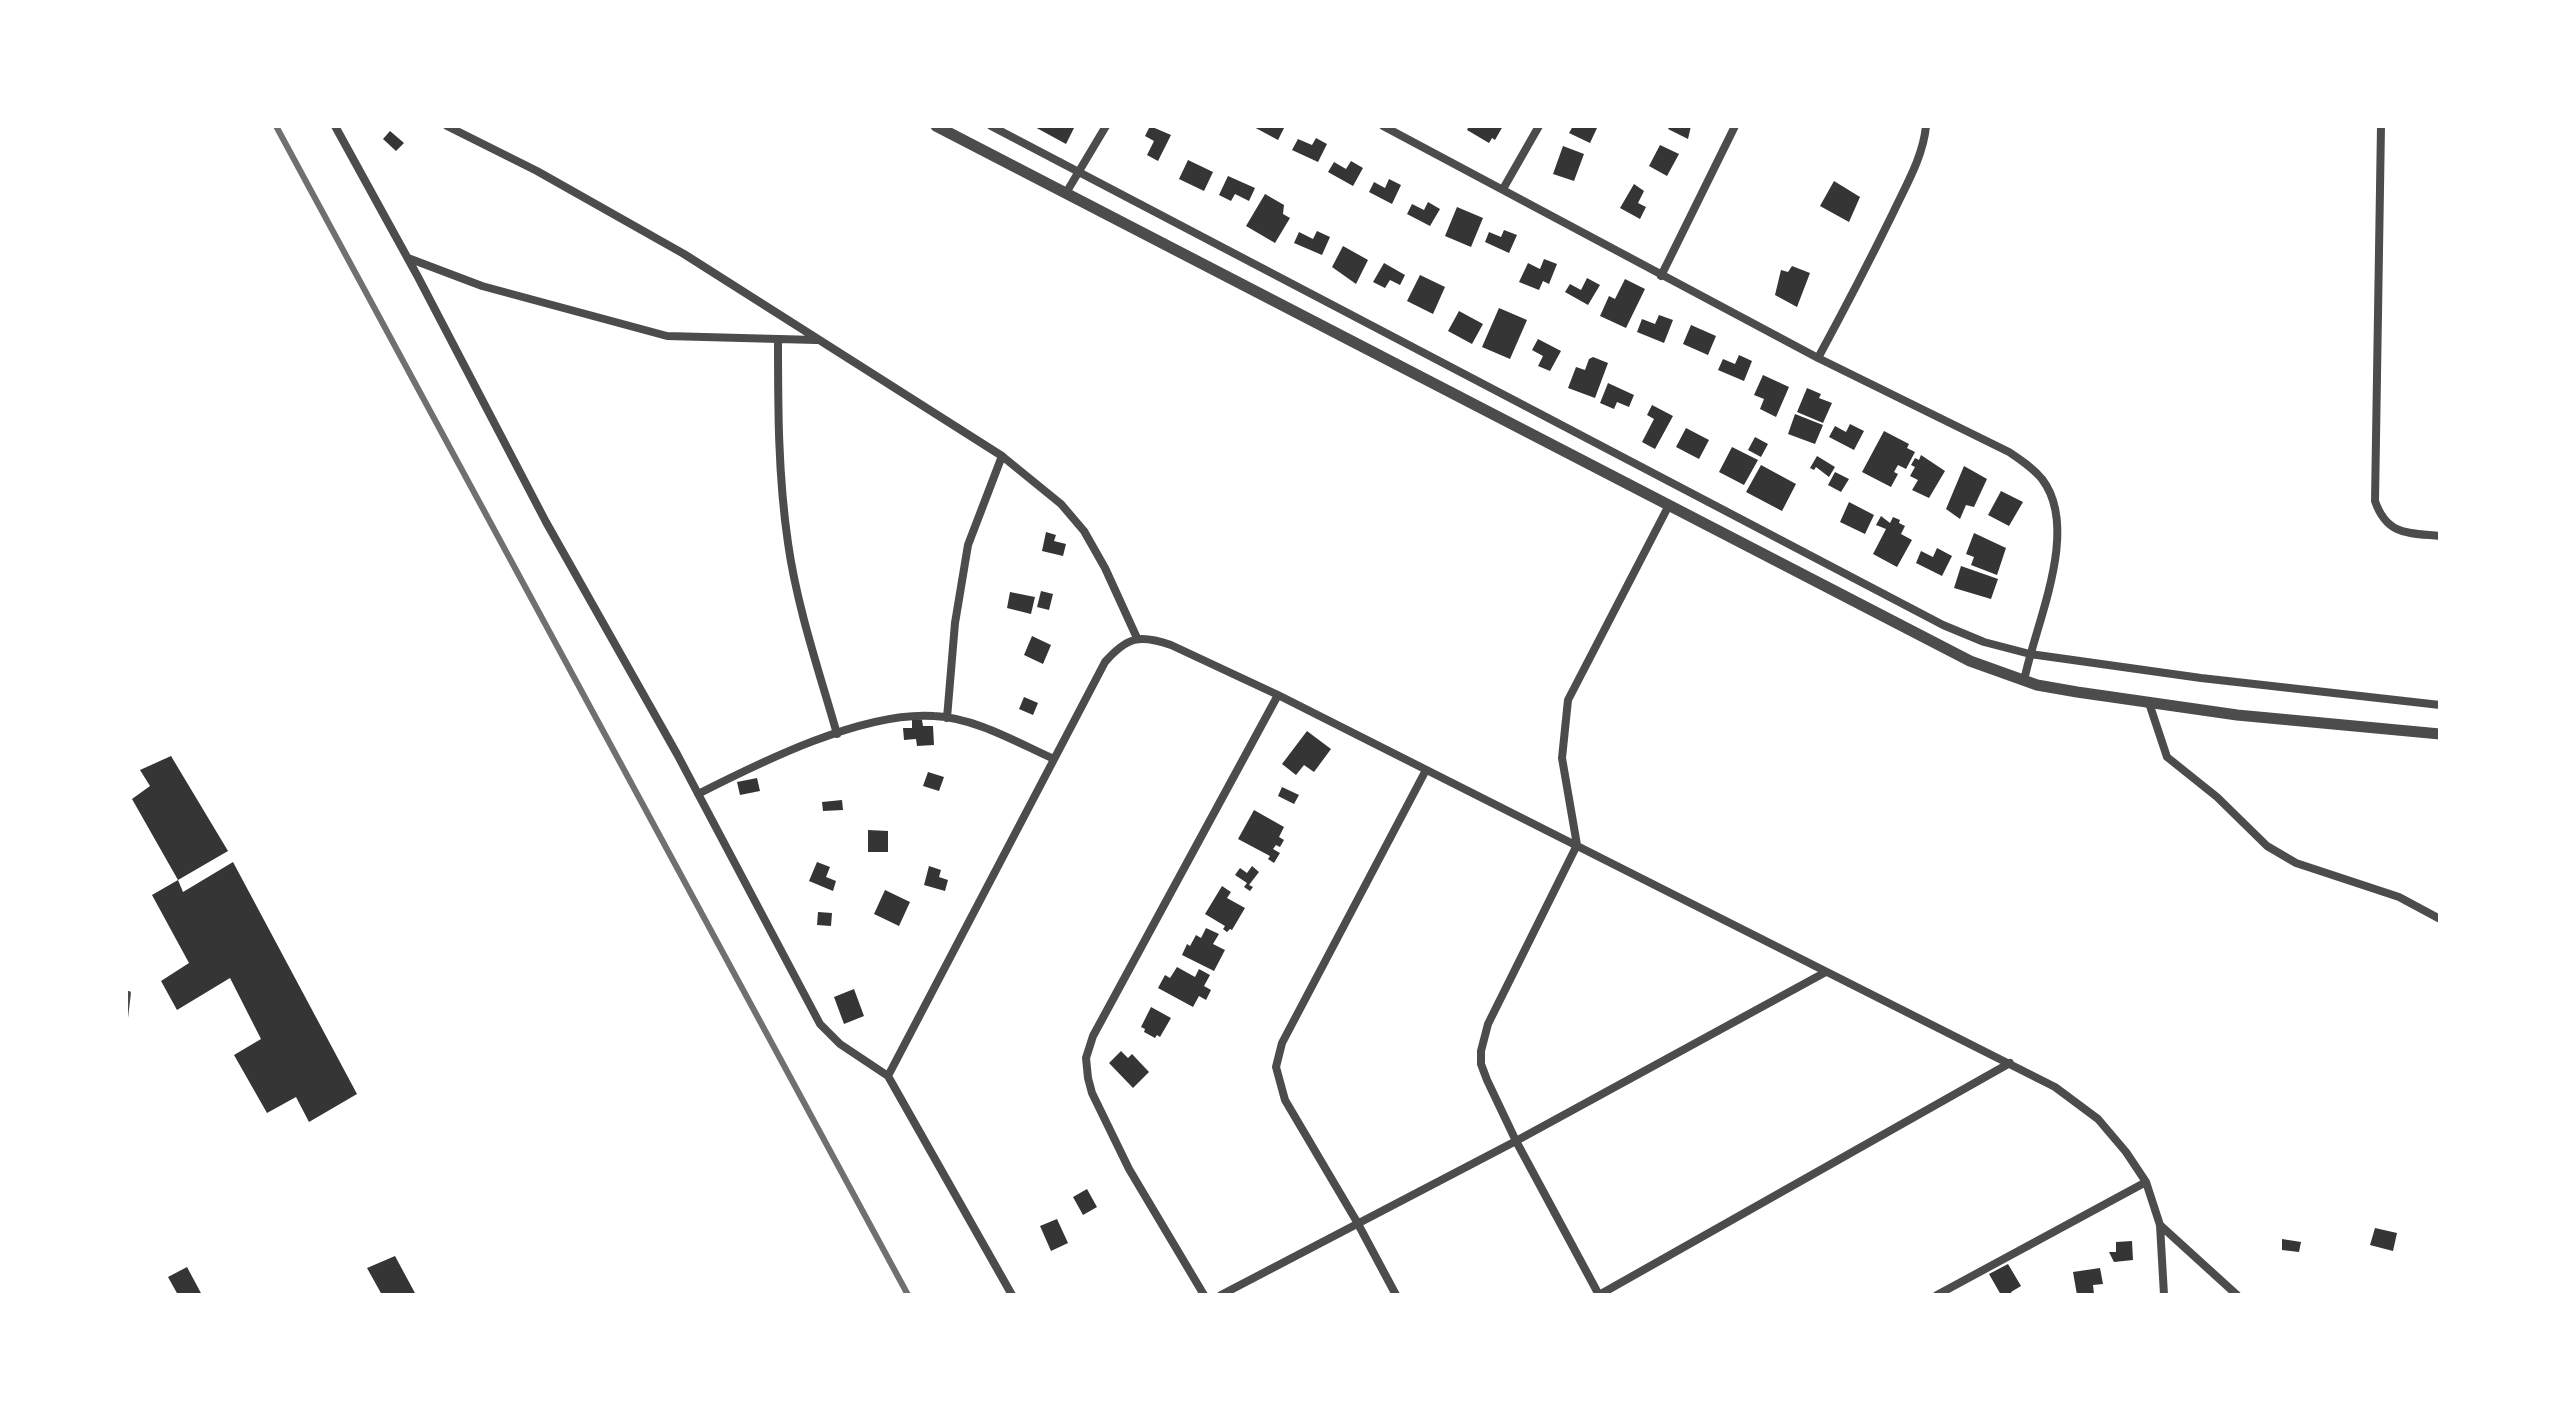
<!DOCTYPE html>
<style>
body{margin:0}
#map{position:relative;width:2566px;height:1421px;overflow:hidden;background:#fff;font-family:Commissioner,sans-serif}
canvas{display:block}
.frame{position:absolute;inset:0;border:128px solid #fff;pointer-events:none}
</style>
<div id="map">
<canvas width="2566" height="1421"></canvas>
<div class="frame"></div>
</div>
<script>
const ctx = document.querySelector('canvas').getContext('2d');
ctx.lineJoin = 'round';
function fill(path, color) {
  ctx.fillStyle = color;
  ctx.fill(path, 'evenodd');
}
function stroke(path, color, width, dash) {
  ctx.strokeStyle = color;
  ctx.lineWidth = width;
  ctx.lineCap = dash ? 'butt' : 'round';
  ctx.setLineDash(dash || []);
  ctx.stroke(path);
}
fill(new Path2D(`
 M1033,126H1075L1066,144Z
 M1150,126L1171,135L1158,161L1147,155L1154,141L1145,136Z
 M1252,126H1285L1278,140Z
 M1469,126H1503L1495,140L1492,138L1489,143L1467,130Z
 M1573,126H1591L1597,128L1590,143L1569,133Z
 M1670,126H1691L1688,139L1668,129Z
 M390,131L404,143L396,151L383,139Z
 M1316,138L1327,144L1318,162L1292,150L1298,139L1312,145Z
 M1660,145L1679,154L1667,176L1649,166Z
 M1563,146L1584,154L1574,181L1553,174Z
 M1188,160L1213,172L1204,191L1179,179Z
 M1351,161L1363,168L1353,186L1328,172L1334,162L1346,169Z
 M1228,176L1255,188L1249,201L1235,194L1231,201L1219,195Z
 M1389,179L1401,185L1392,204L1369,192L1374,182L1385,188Z
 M1834,181L1860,197L1849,222L1820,206Z
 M1634,184L1644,191L1638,203L1646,207L1640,219L1620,208Z
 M1265,194L1284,205L1283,214L1290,218L1275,243L1246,226Z
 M1428,202L1440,209L1430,226L1407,214L1412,204L1424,210Z
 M1457,207L1483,218L1471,247L1445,236Z
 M1504,230L1517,235L1509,253L1485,242L1489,232L1501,237Z
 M1317,231L1330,237L1322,255L1294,243L1299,232L1313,239Z
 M1343,246L1368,260L1356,284L1332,267Z
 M1544,259L1557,264L1549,284L1543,281L1539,290L1519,282L1528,263L1540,269Z
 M1384,263L1405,275L1400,285L1390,280L1385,288L1373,282Z
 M1792,266L1810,273L1797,307L1775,295L1781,270L1788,272Z
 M1420,275L1445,287L1433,314L1407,301Z
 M1587,278L1600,285L1588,305L1565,292L1570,284L1581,290Z
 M1625,279L1645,289L1626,328L1600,316L1609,296L1615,299Z
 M1499,308L1527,320L1510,359L1482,347Z
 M1459,311L1483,324L1472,344L1448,331Z
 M1659,315L1673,320L1664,343L1637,332L1642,319L1655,324Z
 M1691,325L1716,336L1708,355L1683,344Z
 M1538,339L1561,351L1550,371L1538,366L1543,356L1532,350Z
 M1739,355L1752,361L1744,381L1718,370L1723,359L1735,364Z
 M1593,357L1608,363L1595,398L1568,388L1576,367L1585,370L1589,359Z
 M1763,375L1789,387L1776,417L1760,409L1764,399L1754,395Z
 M1608,383L1634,395L1629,407L1617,402L1614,409L1600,403Z
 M1807,388L1821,394L1819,398L1832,403L1823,423L1797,412Z
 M1652,405L1673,416L1655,449L1642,442L1654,419L1647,415Z
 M1795,414L1823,425L1815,444L1788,434Z
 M1850,424L1864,431L1854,450L1829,437L1835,426L1846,432Z
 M1686,428L1709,440L1699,459L1676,447Z
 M1884,431L1909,444L1907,448L1915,452L1906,469L1898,465L1894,472L1898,474L1891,487L1862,472Z
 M1755,437L1768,444L1761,457L1748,450Z
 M1732,447L1758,460L1744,485L1719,472Z
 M1921,455L1945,471L1929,498L1912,490L1918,480L1910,476L1915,467L1911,465L1915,458L1919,460Z
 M1817,456L1835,467L1829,477L1816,467L1814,470L1810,468Z
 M1761,465L1796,484L1782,511L1746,492Z
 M1964,466L1987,479L1974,507L1966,505L1960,519L1946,509Z
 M1835,472L1849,479L1841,492L1828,485Z
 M2001,491L2023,502L2009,526L1988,515Z
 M1849,502L1874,515L1865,534L1840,522Z
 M1881,516L1890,523L1893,517L1900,520L1899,523L1905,526L1901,534L1912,540L1897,567L1873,554L1886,529L1876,525Z
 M1046,532L1056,535L1054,541L1066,544L1063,556L1042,551Z
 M1974,533L2006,548L1997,575L1971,565L1974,557L1966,554Z
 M1937,548L1952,556L1942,576L1916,563L1921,551L1933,557Z
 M1961,566L1998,579L1991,599L1954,588Z
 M1041,591L1053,594L1049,610L1037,607Z
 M1010,592L1035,597L1031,614L1007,608Z
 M1032,636L1051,645L1043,664L1024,655Z
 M1024,697L1038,703L1033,715L1019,709Z
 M912,720H922L923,726H933L934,745L917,746L916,739L904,740L903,728H912Z
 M1307,731L1331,749L1314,772L1304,765L1296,775L1282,764Z
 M171,756L228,851L178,880L132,799L150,786L140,770Z
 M928,772L944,777L939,791L923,786Z
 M757,778L760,791L740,795L737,782Z
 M1282,787L1299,795L1294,804L1278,796Z
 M842,800L843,810L823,811L822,802Z
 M1254,810L1284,827L1279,837L1284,840L1280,847L1276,845L1273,849L1280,853L1274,863L1268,859L1270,856L1238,839Z
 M868,830L888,831V852H868Z
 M233,862L357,1094L309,1122L296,1097L267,1113L234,1055L261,1039L230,978L177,1010L161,981L189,963L152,895L178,880L183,892Z
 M817,862L830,867L826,877L836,881L833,891L809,881Z
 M929,866L941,870L939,877L948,880L945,891L924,885Z
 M1252,866L1259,872L1249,885L1253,887L1250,891L1244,887L1247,883L1235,875L1240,868L1247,873Z
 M1222,886L1231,892L1227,898L1245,908L1232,930L1230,929L1227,932L1223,929L1225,926L1205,914Z
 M885,890L910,902L899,926L874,914Z
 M818,912L832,913L831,926L817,925Z
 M1206,928L1219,934L1213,944L1225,950L1214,971L1182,955L1187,944L1190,946L1196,935L1201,938Z
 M1177,967L1195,977L1199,969L1210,975L1204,986L1211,990L1206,1000L1199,996L1193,1007L1158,988L1165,975L1170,978Z
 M854,989L864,1016L844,1024L834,997Z
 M1151,1007L1171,1018L1160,1037L1157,1035L1155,1038L1144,1032L1145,1029L1141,1027Z
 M1121,1051L1128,1058L1132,1054L1149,1072L1133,1088L1109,1063Z
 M1087,1189L1097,1207L1083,1215L1073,1197Z
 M1057,1219L1068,1243L1051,1251L1040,1226Z
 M2375,1228L2397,1233L2393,1251L2370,1245Z
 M2282,1239L2301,1242L2299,1252L2282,1250Z
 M2132,1241L2133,1260L2114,1262L2109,1252H2116V1242Z
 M395,1256L416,1295H382L367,1268Z
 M2008,1264L2021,1286L2011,1292L2013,1295H2001L1989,1274Z
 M187,1267L202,1295H178L168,1277Z
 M2100,1268L2103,1284L2093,1285L2094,1294L2077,1295L2073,1272Z`), '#353535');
stroke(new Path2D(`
 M126,1018L129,993`), '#4c4c4c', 4);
stroke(new Path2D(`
 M335,126L418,277L546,522L677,754L820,1024L840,1044L888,1076
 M447,126L537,171L684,254L1002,456L1061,504L1084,531L1105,568L1137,638
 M991,126L1943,625L1984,642L2030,654L2201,678L2440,705
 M1383,126L1818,358L2009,452C2021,460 2033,468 2042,479C2081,530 2035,624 2024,681
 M2381,126L2375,501C2387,536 2409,533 2440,536
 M1503,189L1539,126
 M1066,193L1106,126
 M408,258L482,286L667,336L816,340
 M1661,276L1735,126
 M778,339C778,407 778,475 788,543C797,607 819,671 837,734
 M1818,358C1844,310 1869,262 1893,213C1906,185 1923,157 1926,126
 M2149,703L2167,757L2217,797L2267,846L2296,863L2399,897L2440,919
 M947,718L955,623L968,545L1002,456
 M698,794C761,762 863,711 934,716C976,718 1016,742 1054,759
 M2160,1225L2237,1295
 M1012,1295L888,1076L1105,662C1127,637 1139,634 1171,645L1278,695L2055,1087L2098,1119L2126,1152L2146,1182L2160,1225L2164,1295
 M1204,1295L1129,1169L1092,1093L1088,1078L1086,1058L1093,1036L1278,695
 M1221,1295L1516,1141L1824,973
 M1396,1295L1357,1222L1285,1100L1276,1067L1282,1043L1426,770
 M1599,1295L1516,1141L1487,1080L1481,1064V1051L1488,1024L1577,845L1562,758L1568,700L1668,507
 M1599,1295L2010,1063
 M1937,1295L2146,1182`), '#4c4c4c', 8);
stroke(new Path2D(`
 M936,126L1970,661L2037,685L2077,692L2237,715L2440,734`), '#4c4c4c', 11);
stroke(new Path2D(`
 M276,126L908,1295`), '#707070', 6);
</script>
